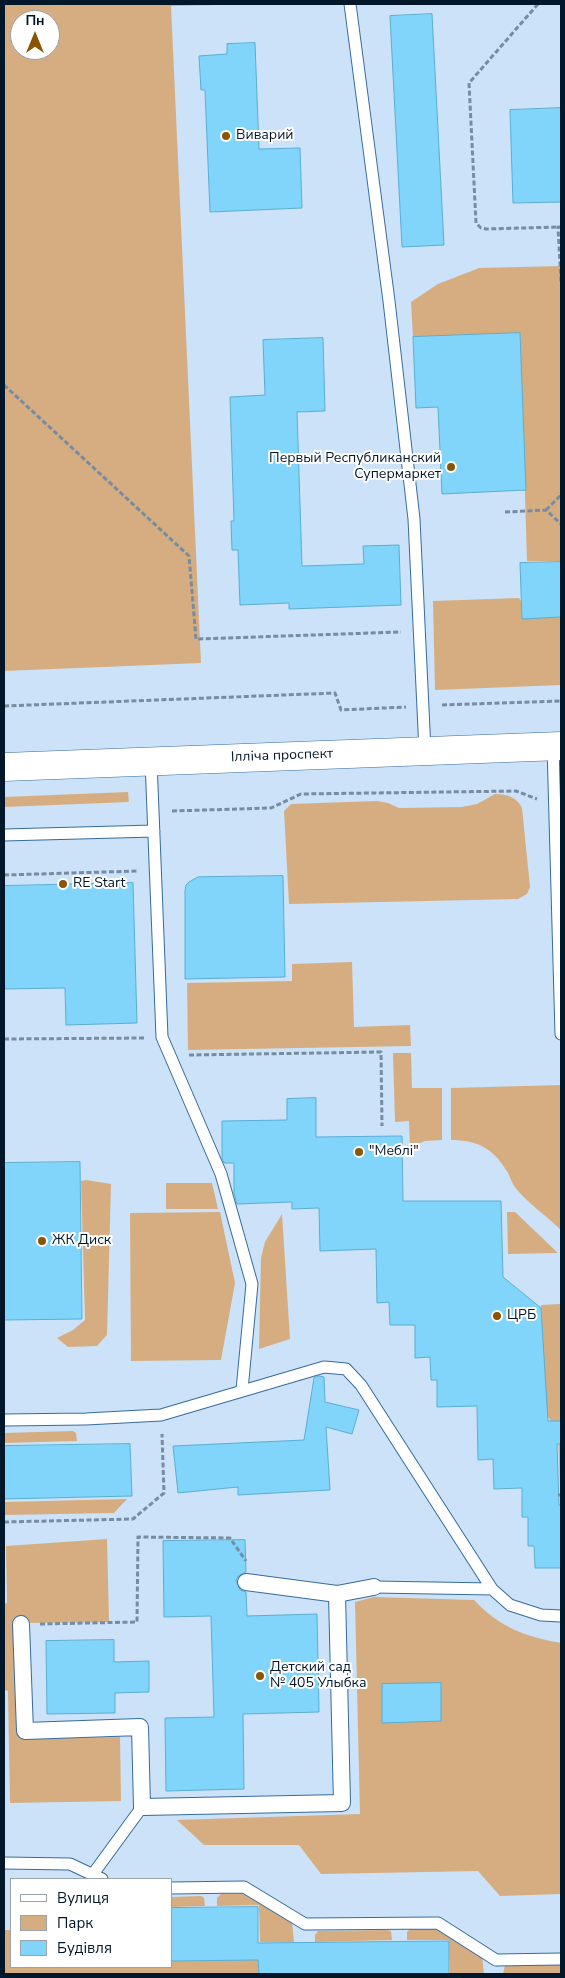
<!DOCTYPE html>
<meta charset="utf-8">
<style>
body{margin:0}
#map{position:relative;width:565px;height:1978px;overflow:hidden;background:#cce2f8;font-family:"Nunito Sans",sans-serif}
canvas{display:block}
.frame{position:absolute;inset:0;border:5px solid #02172a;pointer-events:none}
.legend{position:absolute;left:10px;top:1878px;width:162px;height:90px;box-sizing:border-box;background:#fff;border:1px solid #9aa2aa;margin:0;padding:6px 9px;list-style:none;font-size:15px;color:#02172a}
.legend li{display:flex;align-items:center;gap:10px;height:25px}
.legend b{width:25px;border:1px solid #9aa2aa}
.north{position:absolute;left:10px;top:10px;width:50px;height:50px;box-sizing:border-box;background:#fff;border:1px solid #9aa2aa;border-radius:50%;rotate:0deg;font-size:14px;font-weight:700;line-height:20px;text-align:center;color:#02172a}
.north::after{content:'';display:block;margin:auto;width:18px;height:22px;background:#8a5503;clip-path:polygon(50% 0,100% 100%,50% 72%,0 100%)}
</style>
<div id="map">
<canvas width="565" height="1978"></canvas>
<div class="frame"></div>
<ul class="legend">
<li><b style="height:6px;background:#fff"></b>Вулиця</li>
<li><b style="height:14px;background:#d6ad80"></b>Парк</li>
<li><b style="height:14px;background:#82d5fa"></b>Будівля</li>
</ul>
<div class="north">Пн</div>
</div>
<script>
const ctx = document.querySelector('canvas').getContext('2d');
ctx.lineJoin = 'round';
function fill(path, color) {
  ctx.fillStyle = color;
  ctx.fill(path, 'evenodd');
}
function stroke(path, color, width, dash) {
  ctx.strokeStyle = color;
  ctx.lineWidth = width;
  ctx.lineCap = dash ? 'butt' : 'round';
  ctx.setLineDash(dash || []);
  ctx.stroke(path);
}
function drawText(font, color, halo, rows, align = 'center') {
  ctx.font = font + ' "Nunito Sans",sans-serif';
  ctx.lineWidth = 4;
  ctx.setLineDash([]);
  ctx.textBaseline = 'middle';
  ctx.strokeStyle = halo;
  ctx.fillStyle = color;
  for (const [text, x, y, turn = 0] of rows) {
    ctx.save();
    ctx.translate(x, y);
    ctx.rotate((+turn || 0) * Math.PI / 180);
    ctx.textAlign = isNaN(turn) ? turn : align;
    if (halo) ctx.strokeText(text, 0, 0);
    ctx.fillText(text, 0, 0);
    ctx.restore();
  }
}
fill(new Path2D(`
 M4,4H270L171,6L201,663L4,671ZM20,20H50V50H20Z
 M561,266V561H527L520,333L413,337L411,302L438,284L479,268Z
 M519,598L521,601L522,618L561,617V685L435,690L433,601Z
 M128,792L129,802L4,807V797Z
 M495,794C507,794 517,797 522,808L530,887L527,894L518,899L289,904L284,811L291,804L377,801L388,803L399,808L462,807L477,804Z
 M352,962L354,1027L410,1025L411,1046L188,1050L187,983L292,981V964Z
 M393,1053H411L412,1088H442V1140L425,1141L410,1147L409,1121L395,1122Z
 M561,1085V1230C549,1218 524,1200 515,1187C511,1182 510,1175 506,1170C493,1148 476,1140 451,1140V1088Z
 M86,1180L111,1184L107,1335L97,1346L68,1347L57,1338L73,1330L85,1320L81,1181Z
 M166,1183H212L218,1209H166Z
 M220,1212L235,1283L221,1360L131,1361L130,1213Z
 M507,1212H515L558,1253L508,1254Z
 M282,1214L290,1339L259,1349L261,1258L265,1242Z
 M561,1304V1490H560L558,1430L544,1412L541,1305Z
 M73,1431L76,1433L77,1441L4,1443V1433Z
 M127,1499L114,1513L4,1515V1502Z
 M107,1539L109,1622L28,1623L29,1739L120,1737L121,1801L10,1803L8,1691L4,1690V1604L7,1603L6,1546Z
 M374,1597L474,1600C499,1627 526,1637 561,1643V1894L500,1896L478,1871L321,1874L299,1845H204L177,1820L360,1814L355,1602Z
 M221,1894H247L292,1921L294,1942H260L259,1905L217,1906V1898Z
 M201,1896L204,1898L205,1906L171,1907V1897Z
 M411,1928H437L482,1955L484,1974H450L449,1940H407V1932Z
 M4,1930H11V1967H171V1961L258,1960L259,1974H4Z
 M387,1930L391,1931L392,1940L315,1942V1935L318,1931Z
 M561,1963V1973L503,1974L505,1965Z`), '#d6ad80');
const building = new Path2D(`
 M432,14L444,245L402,247L390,16Z
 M255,43L259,149L300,148L302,208L210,212L205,90H201L199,56L227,54V44Z
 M561,108V202L513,203L510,110Z
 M520,333L526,490L442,494L438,407L416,408L413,337Z
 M323,338L325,411L297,412L302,566L364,564L363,546L399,545L401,605L289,609V603L240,605L238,550H232L231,521H234L230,397L265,395L263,340Z
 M561,562V617L522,619L520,563Z
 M283,876L285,977L185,979V891L186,885L189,882L198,877Z
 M133,883L137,1023L66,1025L65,988L4,989V886Z
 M316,1098V1137L402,1136L403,1201H501L503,1277L541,1308L548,1421H561V1444H557L559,1505H561V1568H535L534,1546H528V1517H522V1488L494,1489L493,1459L478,1460L477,1406L437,1407V1380H431L430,1357L415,1358V1325H390L389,1302L377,1303L376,1249L320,1251L319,1208L292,1209V1202L237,1204L234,1193V1163H224L222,1158V1121L287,1120V1099Z
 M80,1162L82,1319L4,1320V1163Z
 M319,1376L324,1377L325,1402L359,1410L352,1434L326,1427L330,1490L238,1495V1487L178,1493L173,1446L304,1440L314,1378Z
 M130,1444L132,1496L4,1499V1446Z
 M245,1540L246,1572L238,1576L236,1581L240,1590L246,1592L247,1616L317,1614L319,1712L243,1714L244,1789L166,1791L165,1718L214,1717L211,1616L164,1617L163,1541Z
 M114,1640V1662L149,1661V1692L115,1693V1713L47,1714L46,1641Z
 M441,1683V1721L382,1723V1684Z
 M258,1907V1943L449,1941V1974H259L258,1960L171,1961V1908Z`);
fill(building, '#82d5fa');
stroke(building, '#5aadd1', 1);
const service = new Path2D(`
 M350,4L389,301L414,519L425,751
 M553,746L561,1034
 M151,761L162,1037L221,1174L252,1284L242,1390
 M4,835L154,831
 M4,1420L86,1419L161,1415L324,1367L346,1369L361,1385L492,1589L510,1605L541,1615L561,1616
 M374,1587L492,1589
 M4,1863L70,1864L102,1879
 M93,1874L142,1807
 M171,1888L244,1887L305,1924L438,1923L496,1960L561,1959`);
const pedestrian = new Path2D(`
 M246,1582L337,1594L374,1587
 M21,1624L25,1731L140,1727L142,1807L342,1803L337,1594`);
const secondary = new Path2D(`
 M4,767L561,746`);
stroke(service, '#366b9c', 13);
stroke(pedestrian, '#366b9c', 18);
stroke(secondary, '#366b9c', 29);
stroke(new Path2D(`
 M538,4L469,83L476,223L481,228L486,229L558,227
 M561,227H558L561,282
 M4,385L189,556L196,639L401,632
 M546,510L561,495
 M505,512L546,510L561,524
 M442,705L561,701
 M4,706L335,693L341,710L406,707
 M172,811L271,808L301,794L516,791L537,799
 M4,875L138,871
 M4,1039L144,1038
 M189,1055L381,1052L382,1126
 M558,1495H561
 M4,1522L133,1519L164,1493L162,1434
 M40,1624L137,1622L138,1537L230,1538L246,1561`), '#778ca1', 3, [5, 2.5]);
stroke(service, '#fff', 11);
stroke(pedestrian, '#fff', 16);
stroke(secondary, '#fff', 28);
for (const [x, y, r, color] of [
 [226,136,5,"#8a5503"],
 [451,467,5,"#8a5503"],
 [63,884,5,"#8a5503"],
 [359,1152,5,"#8a5503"],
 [42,1241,5,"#8a5503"],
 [497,1316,5,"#8a5503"],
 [260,1676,5,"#8a5503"]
]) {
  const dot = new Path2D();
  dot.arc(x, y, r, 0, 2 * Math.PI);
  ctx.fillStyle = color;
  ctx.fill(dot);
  stroke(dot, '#fff', 2);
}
drawText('14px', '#02172a', '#fff', [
 ["Виварий",236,136],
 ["Первый Республиканский",441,459,"right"],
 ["Супермаркет",441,475,"right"],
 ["RE Start",73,884],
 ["\"Меблі\"",369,1152],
 ["ЖК Диск",52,1241],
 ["ЦРБ",507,1316],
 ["Детский сад",270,1668],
 ["№ 405 Улыбка",270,1684]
], 'left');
drawText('14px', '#02172a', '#fff', [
 ["Ілліча проспект",282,756,-2]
]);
</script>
